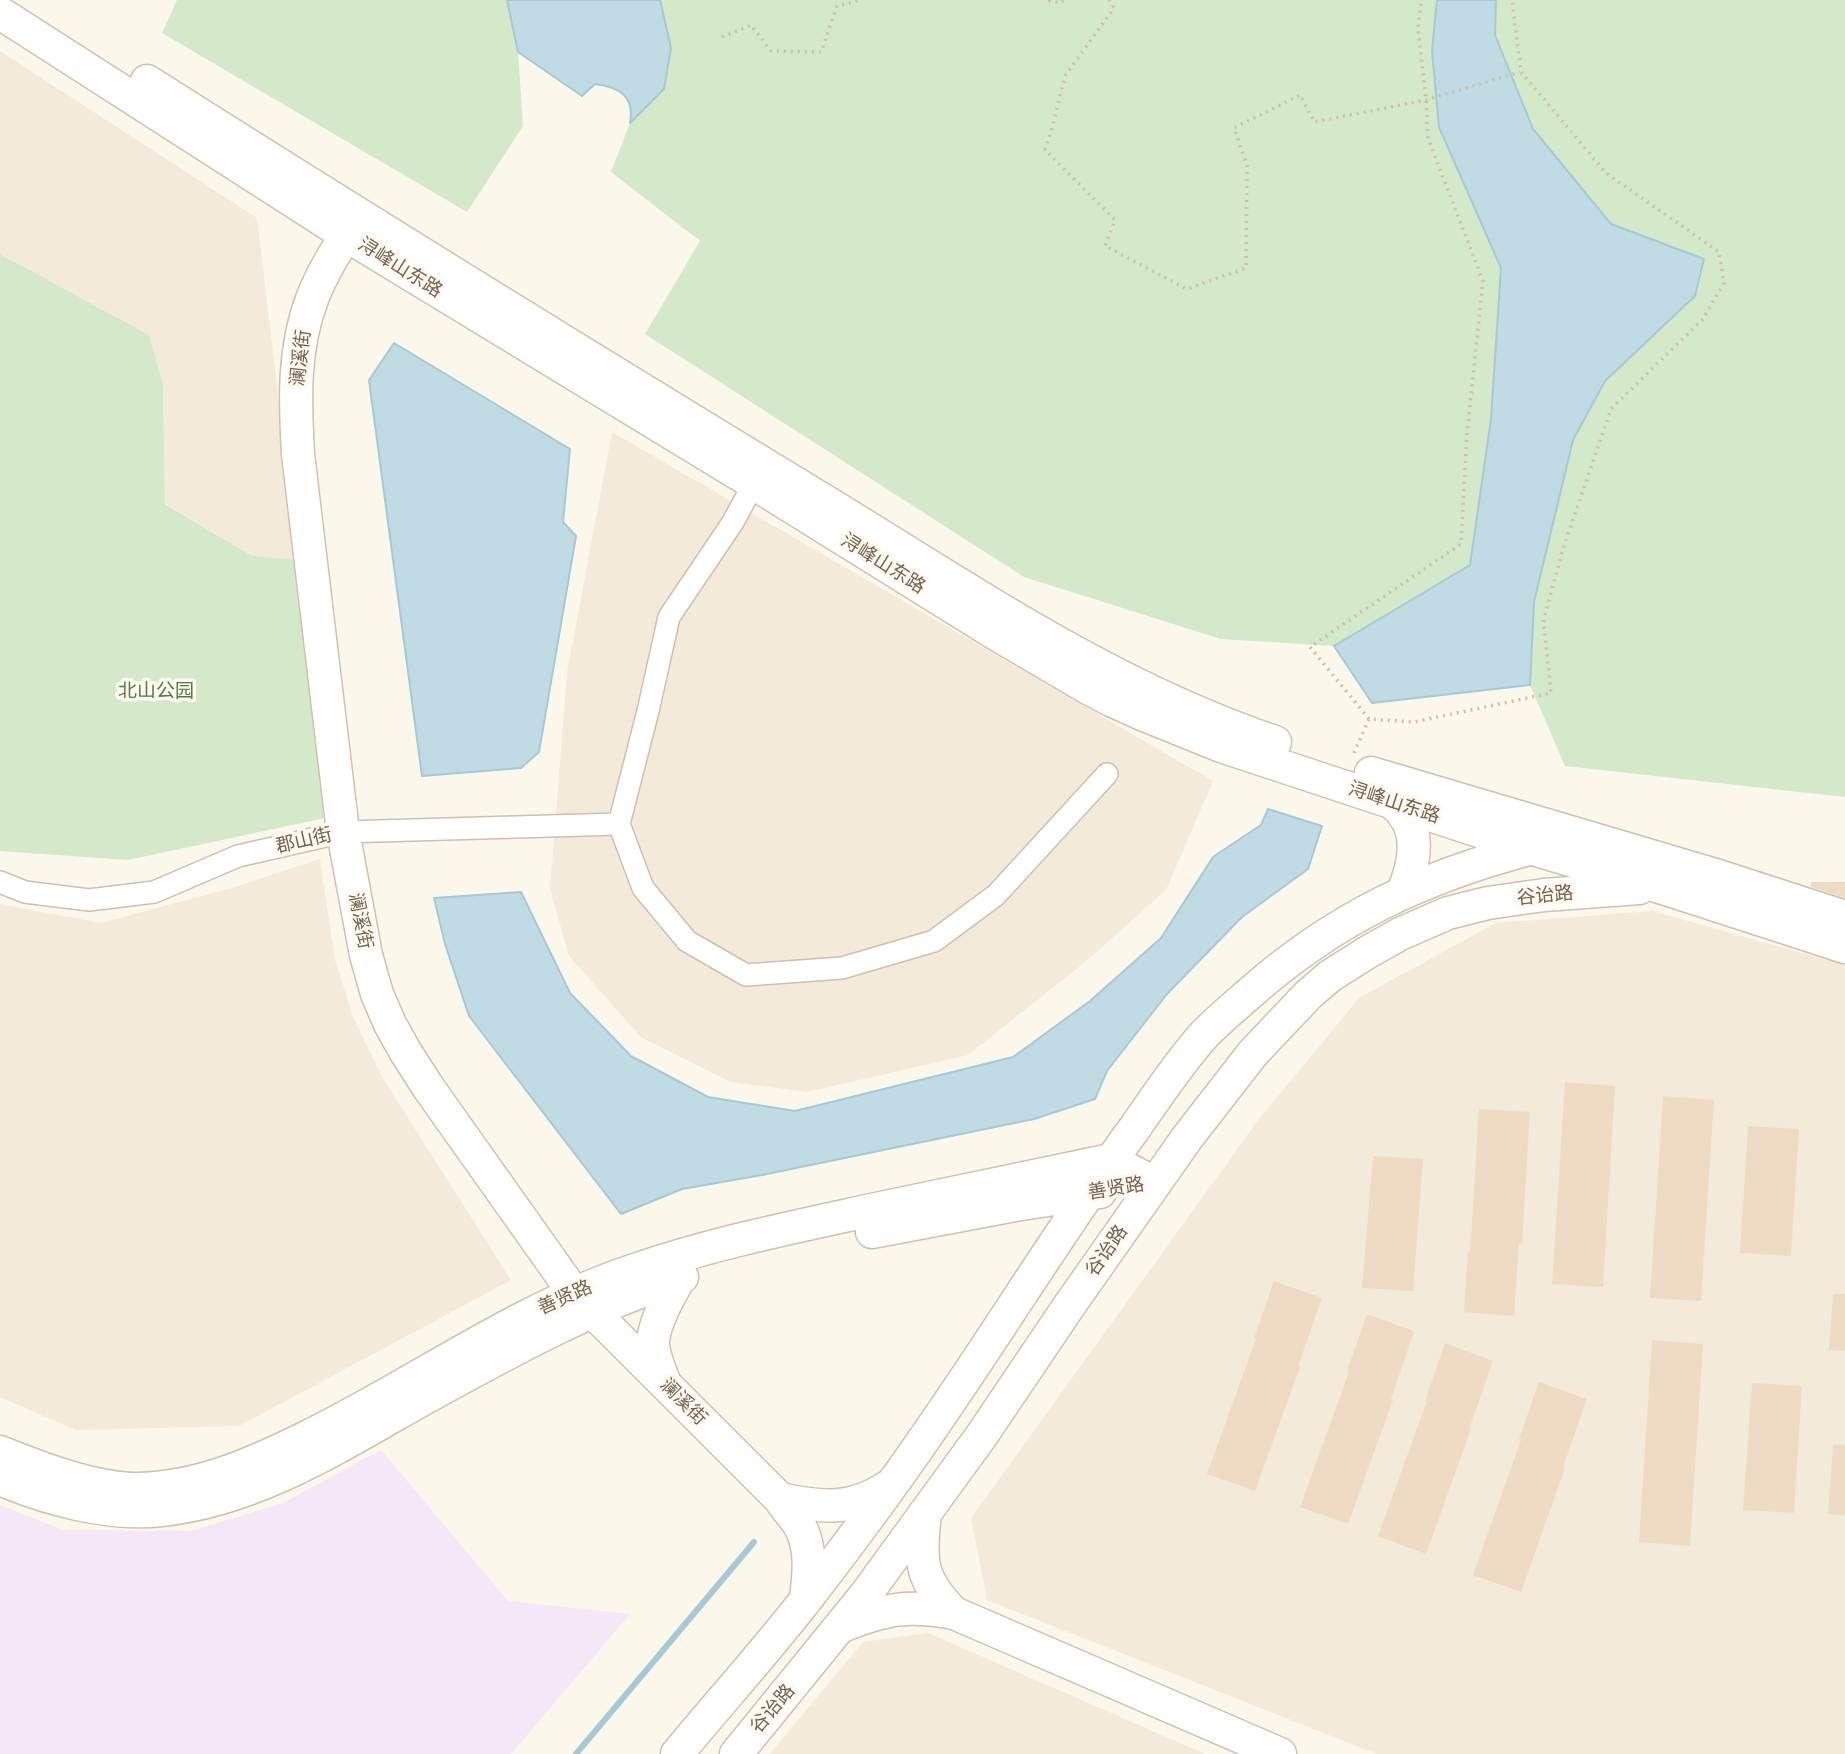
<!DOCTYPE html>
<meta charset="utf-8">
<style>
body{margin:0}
canvas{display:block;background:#fbf7eb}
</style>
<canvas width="1845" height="1754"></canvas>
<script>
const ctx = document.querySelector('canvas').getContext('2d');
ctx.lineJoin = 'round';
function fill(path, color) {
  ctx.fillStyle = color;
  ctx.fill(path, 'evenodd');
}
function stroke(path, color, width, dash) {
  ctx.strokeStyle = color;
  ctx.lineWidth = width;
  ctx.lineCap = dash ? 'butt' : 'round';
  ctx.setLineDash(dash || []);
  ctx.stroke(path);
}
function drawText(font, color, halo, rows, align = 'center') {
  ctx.font = font + ' "Open Sans","Noto Sans SC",sans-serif';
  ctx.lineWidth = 7;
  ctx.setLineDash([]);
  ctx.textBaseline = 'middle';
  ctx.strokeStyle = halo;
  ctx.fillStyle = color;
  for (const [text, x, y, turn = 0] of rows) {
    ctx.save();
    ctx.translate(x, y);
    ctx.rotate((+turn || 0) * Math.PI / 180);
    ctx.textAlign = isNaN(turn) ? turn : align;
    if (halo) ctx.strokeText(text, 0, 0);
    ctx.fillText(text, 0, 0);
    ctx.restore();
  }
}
fill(new Path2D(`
 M0,51L257,218L298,560L252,556L165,503L163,384L149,335L0,254Z
 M612,432L1213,781L1166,890L1084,963L968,1055L807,1092L731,1082L641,1037L569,956L550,889L567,673Z
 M320,859L335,960L353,1017L382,1077L511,1280L239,1426L76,1430L0,1397V904L101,923L232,888Z
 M1652,911L1845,965V1754H1377L987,1600L971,1518L1256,1123L1359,998L1496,923Z
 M928,1633L1205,1754H770L863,1642Z`), '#f3eada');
fill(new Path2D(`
 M381,1450L508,1601L630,1614L511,1754H0V1505L63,1530L191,1531L283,1503Z`), '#f4e7f8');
fill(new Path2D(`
 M177,0H507L518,52L523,126L467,212L162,33Z
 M660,0H1437L1432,51L1439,127L1501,268L1491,419L1470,565L1334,646L1221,639L1024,577L645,334L700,241L611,172L630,123L664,88L671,48Z
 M1496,0H1845V797L1565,766L1530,685L1534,602L1573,440L1605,381L1695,296L1704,259L1611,224L1533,129L1495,35Z
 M0,254L149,335L163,384L165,504L252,556L298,560L325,818L128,860L0,851Z`), '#d3e9ca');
const water = new Path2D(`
 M507,0H660L671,48L664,89L630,123C635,96 619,87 595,84L582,96L518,52Z
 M1437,0H1496L1495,35L1533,129L1611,224L1704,259L1695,296L1605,381L1573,440L1534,602L1530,685L1372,703L1334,646L1470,565L1491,419L1501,268L1439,127L1432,51Z
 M394,343L570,449L563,522L576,536L539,752L521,768L422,776L369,380Z
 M1268,809L1322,826L1308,869L1242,917L1167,994L1107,1071L1095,1099L1034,1119L762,1175L682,1189L621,1214L469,1016L445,944L434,898L521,892L570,993L631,1056L708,1097L795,1111L1013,1057L1090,1001L1161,938L1213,857L1261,825Z`);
fill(water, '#c0dbe4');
stroke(water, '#a7c9d5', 2);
stroke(new Path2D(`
 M576,1754L754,1542`), '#a7c9d5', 6);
fill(new Path2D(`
 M1811,882H1845V898L1811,887Z
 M1565,1082L1615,1086L1603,1287L1552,1284Z
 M1663,1096L1714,1100L1701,1301L1650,1298Z
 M1479,1109L1530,1112L1522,1244H1519L1514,1316L1464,1312L1468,1252L1470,1253Z
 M1748,1126L1799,1129L1791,1256L1740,1253Z
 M1373,1156L1423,1159L1413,1291L1362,1288Z
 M1274,1281L1322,1298L1298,1366L1300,1367L1255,1491L1207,1474L1256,1339L1254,1338Z
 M1833,1294H1845V1351L1829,1350Z
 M1367,1314L1414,1331L1391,1399L1393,1400L1348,1524L1300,1507L1349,1372L1347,1371Z
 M1652,1340L1703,1344L1690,1546L1639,1542Z
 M1445,1343L1493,1361L1469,1429H1471L1426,1554L1378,1536L1427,1401H1425Z
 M1539,1382L1587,1399L1563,1467L1565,1468L1521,1592L1473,1575L1521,1440L1519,1439Z
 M1752,1383L1802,1386L1794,1513L1743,1510Z
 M1833,1444L1845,1445V1515L1828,1514Z`), '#efdac4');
const street = new Path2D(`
 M760,472L733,522L669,617L648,711L619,824L643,888L687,941L746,975L842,968L934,941L996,895L1107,774
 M0,882L25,892L89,900L154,892L238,856L343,832L619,824`);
const secondary = new Path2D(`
 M0,13L346,235L747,479L996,634L1088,688L1113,701L1142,714L1221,746L1530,848L1666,889L1845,947
 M147,81C369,222 593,360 818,497C966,587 1110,687 1275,742
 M356,219C340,245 323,270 312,299C293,349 295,401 298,454L343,832L366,955L377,994L390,1024L405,1051L428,1087L574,1293L780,1499C786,1508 794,1517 800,1526C812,1549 809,1574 806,1599
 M1371,773L1712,874L1845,917
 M1391,802C1395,805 1400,809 1403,814C1421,836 1413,868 1403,892
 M872,1232L1015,1205L1100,1192
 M664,1381C659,1369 654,1357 653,1344C653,1323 670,1295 680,1277
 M0,1452C40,1468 94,1489 137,1489C198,1488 252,1464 305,1438C415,1384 516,1310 632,1271C707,1245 784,1229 862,1212C945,1195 1028,1178 1111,1160L1154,1183
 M0,1479C47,1499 109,1516 161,1510C257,1500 341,1445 423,1399C507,1353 591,1306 682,1277
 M780,1499C821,1508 853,1511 889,1486
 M925,1513C920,1562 919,1578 954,1613
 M842,1626C885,1609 908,1604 954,1613L1280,1754
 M677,1754C720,1702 766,1651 808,1597C855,1536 901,1474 944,1410C1008,1317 1067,1220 1134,1129C1156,1098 1177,1065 1203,1036C1217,1021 1234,1007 1250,993C1336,917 1423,877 1532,848
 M736,1754L867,1593L982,1435L1069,1306L1187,1138L1253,1053L1308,995L1330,976L1368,952L1400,934L1448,913L1488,903L1544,895L1639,888`);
stroke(street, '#cdc0b1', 24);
stroke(secondary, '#d0c1af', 35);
stroke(new Path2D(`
 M1049,0L1050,1L1061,3L1064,0
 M1109,0L1114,8L1065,76L1051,132L1045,150L1115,220L1105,246L1187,289L1246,268L1247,165L1234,128L1300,95L1314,122L1426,100L1520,72
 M722,37L751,25L771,51L821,52L837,6L861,0
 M1369,719L1310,647L1461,544L1467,434L1483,281L1428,138L1426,100L1418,29L1421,0
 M1354,753L1369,719L1414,722L1551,693L1545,634L1543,622L1563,549L1611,409L1703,319L1724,283L1719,252L1606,173L1521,72L1512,0`), '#d4bea7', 3.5, [2, 5]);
stroke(street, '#fff', 21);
stroke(secondary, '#fff', 32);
drawText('19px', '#75614f', '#fefaf1', [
 ["浔峰山东路",400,268,32],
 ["澜溪街",301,358,-83],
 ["浔峰山东路",883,564,32],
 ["浔峰山东路",1394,803,18],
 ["郡山街",304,841,-13],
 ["谷诒路",1545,896,-6],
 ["澜溪街",360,921,79],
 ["善贤路",1116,1189,-9],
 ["谷诒路",1107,1251,-55],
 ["善贤路",565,1298,-24],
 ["澜溪街",683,1402,45],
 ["谷诒路",773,1709,-50]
]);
drawText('19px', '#517948', '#fefaf1', [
 ["北山公园",156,692]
]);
</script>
